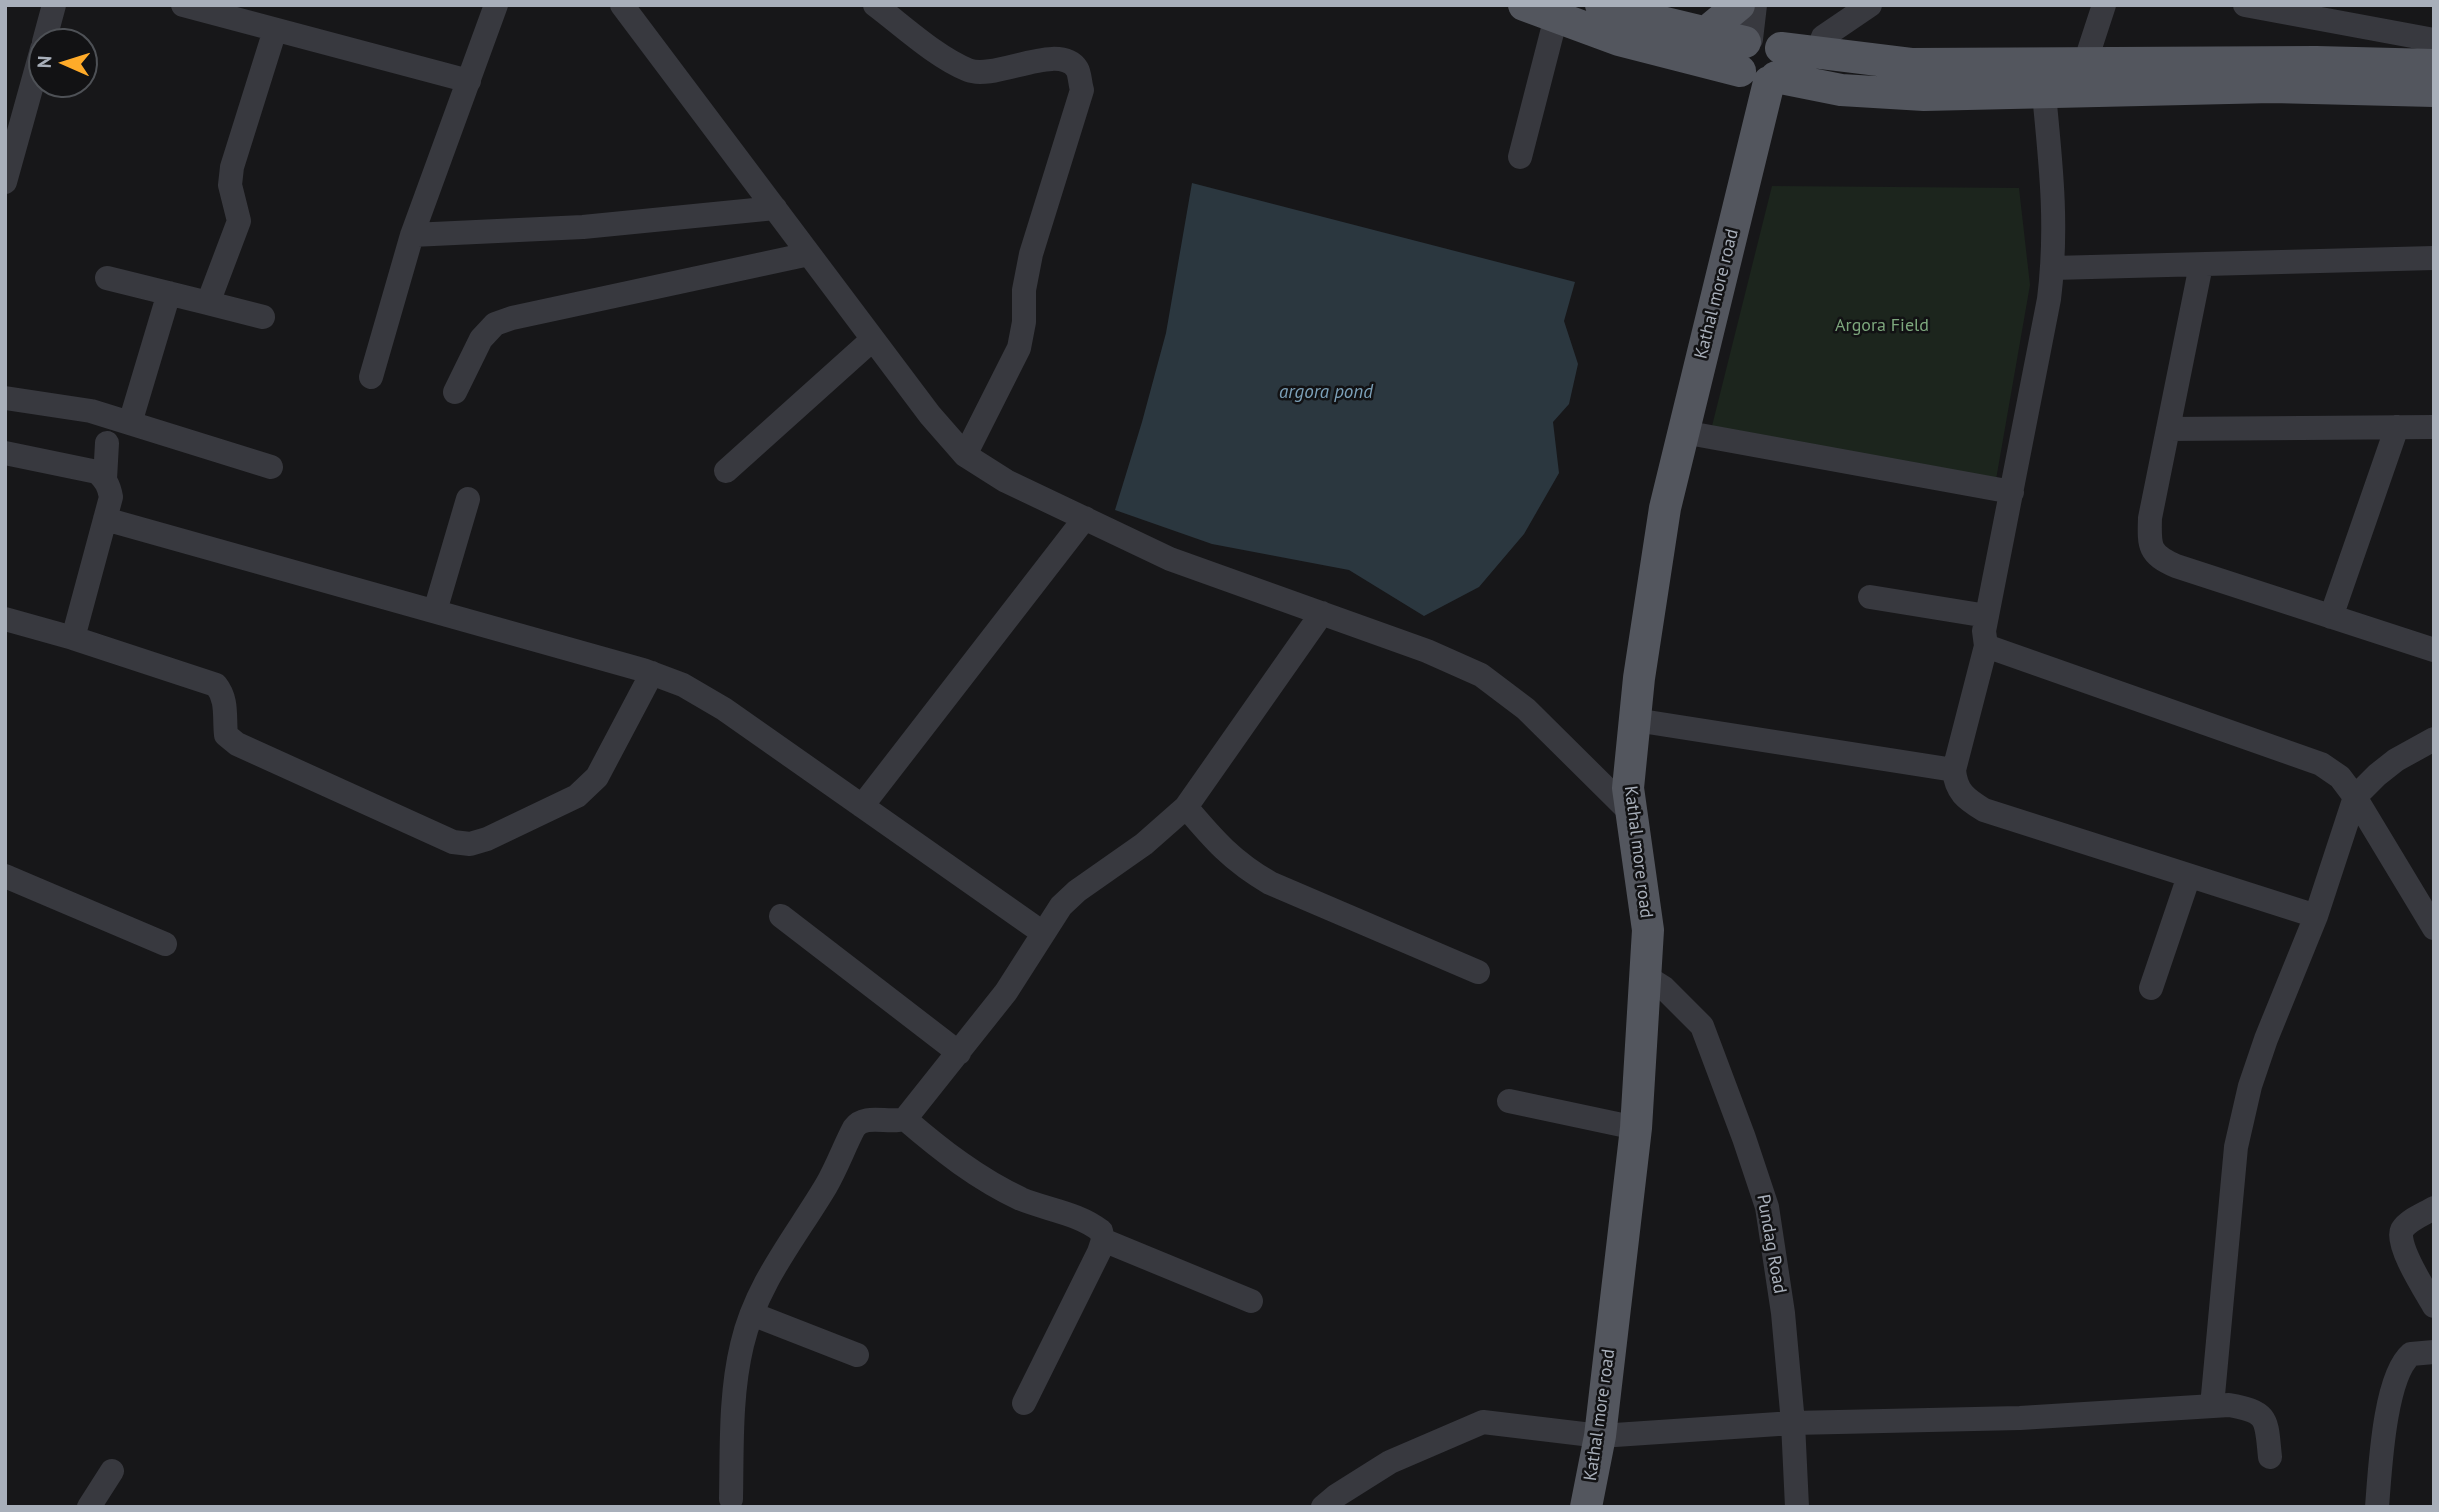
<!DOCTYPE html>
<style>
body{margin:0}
#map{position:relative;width:2439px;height:1512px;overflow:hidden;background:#171719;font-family:"PT Sans",sans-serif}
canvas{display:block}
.frame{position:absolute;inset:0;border:7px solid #a8afba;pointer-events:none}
.north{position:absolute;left:28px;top:28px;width:70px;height:70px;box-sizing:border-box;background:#121214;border:2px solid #4e5156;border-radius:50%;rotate:273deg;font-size:19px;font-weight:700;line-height:28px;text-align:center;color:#a8afba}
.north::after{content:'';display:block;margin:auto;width:24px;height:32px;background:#ffab29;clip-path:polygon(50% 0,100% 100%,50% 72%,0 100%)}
</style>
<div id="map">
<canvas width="2439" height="1512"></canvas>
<div class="frame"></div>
<div class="north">N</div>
</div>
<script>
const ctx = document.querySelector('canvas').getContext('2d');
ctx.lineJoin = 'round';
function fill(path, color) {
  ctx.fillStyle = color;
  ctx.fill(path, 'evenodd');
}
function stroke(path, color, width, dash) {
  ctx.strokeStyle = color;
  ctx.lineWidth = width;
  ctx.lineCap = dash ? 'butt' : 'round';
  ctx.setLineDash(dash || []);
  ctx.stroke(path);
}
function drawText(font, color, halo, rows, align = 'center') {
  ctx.font = font + ' "PT Sans",sans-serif';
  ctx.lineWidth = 5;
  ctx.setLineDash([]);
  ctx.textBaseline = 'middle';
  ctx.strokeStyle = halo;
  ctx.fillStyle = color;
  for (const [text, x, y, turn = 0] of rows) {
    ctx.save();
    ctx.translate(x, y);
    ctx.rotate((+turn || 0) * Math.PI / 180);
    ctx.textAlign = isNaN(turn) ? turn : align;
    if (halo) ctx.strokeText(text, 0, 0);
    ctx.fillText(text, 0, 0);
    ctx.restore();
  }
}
fill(new Path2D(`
 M1772,186L2019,188L2030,285L1994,491L1711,430Z`), '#1c251d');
fill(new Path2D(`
 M1192,183L1575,282L1564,321L1578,364L1569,404L1553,422L1559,473L1524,534L1479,587L1424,616L1349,570L1212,544L1115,510L1142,422L1166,333Z`), '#2b373f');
stroke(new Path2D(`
 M183,5L469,81
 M622,5L930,415L965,455L1006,481L1170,559L1427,651L1481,675L1526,709L1631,813
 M875,5C903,26 936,57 968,70C995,81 1059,41 1077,69C1080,74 1080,84 1082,90L1031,254L1024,290V322L1019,348L965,455
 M2245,5L2434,40
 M1751,39L1755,5
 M44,42L54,5
 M1817,54L1823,37L1870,5
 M2085,63L2104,5
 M2044,94C2051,165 2058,227 2049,299L1984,631L1986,646L2321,764L2340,777L2355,797L2434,928
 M1520,157L1556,17
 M5,182L42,49
 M412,235L583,227L775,208
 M2201,265L2150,518C2149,547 2149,554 2176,566L2434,650
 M2053,268L2434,258
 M107,278L208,303
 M263,317L208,303L239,221L230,185L232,167L275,30
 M371,377L412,235L496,5
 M455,392L481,339L495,324L512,318L809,254
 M5,398L91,411L271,467
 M130,423L169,293
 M2168,429L2434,427
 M1683,432L2012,492
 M5,453L97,472C106,480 109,486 111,497L73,638
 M726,471L873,339
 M105,479L107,443
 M105,519L643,670L683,685L724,709L1043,933
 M1870,597L1987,616
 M435,611L468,499
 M2331,617L2397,427
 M5,619L73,638L216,685C228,700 224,717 226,735L237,744L453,842L470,844L487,839L577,796L597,777L652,673
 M1986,646L1954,770C1956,792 1966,799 1984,810L2316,916
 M1635,720L1954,770
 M862,806L1085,518
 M1186,807C1214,840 1232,861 1270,883L1478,972
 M5,876L165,944
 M781,916L959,1053
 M1645,976L1664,988L1702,1026L1744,1138L1767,1207L1783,1313L1793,1423L1797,1507
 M2151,988L2189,876
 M1509,1101L1636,1128
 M905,1119C941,1150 978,1179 1021,1199C1048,1210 1078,1213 1101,1231L1103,1240L1099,1252L1024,1403
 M2434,1208C2424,1214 2408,1220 2402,1230C2395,1244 2426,1292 2434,1306
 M1103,1240L1251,1301
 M752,1314L857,1355
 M2212,1406L2236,1147L2250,1086L2266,1039L2316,916L2355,797L2377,775L2396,760L2434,739
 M731,1499C732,1448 730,1395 742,1345C756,1284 795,1238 826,1186C837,1167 844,1147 854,1128C865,1113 888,1124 905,1119L1006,992L1061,906L1077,891L1144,844L1186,807L1322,613
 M89,1507L112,1471
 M1323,1507L1336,1496L1390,1462L1483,1422L1600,1436L1793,1423L2020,1418L2229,1405C2270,1412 2266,1420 2270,1457
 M2377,1507C2380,1471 2384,1377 2411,1354L2434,1352`), '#38393f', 24);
stroke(new Path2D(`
 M1524,5L1619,40L1740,71
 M1601,5L1624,13L1745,42
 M1705,33L1739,5
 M1781,48L1911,64L2316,62L2434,65
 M1776,77L1841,90L1924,95L2272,87L2434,91
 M1586,1507L1600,1436L1636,1128L1648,930L1628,788L1639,678L1665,508L1769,82`), '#53565e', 32);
drawText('18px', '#a8afba', '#121214', [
 ["Kathal more road",1717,294,-76],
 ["Kathal more road",1638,852,83],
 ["Pundag Road",1771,1244,80],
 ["Kathal more road",1600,1415,-82]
]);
drawText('18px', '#7da77d', '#121214', [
 ["Argora Field",1882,326]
]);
drawText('italic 19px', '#7ca0b8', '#121214', [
 ["argora pond",1326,393]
]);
</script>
